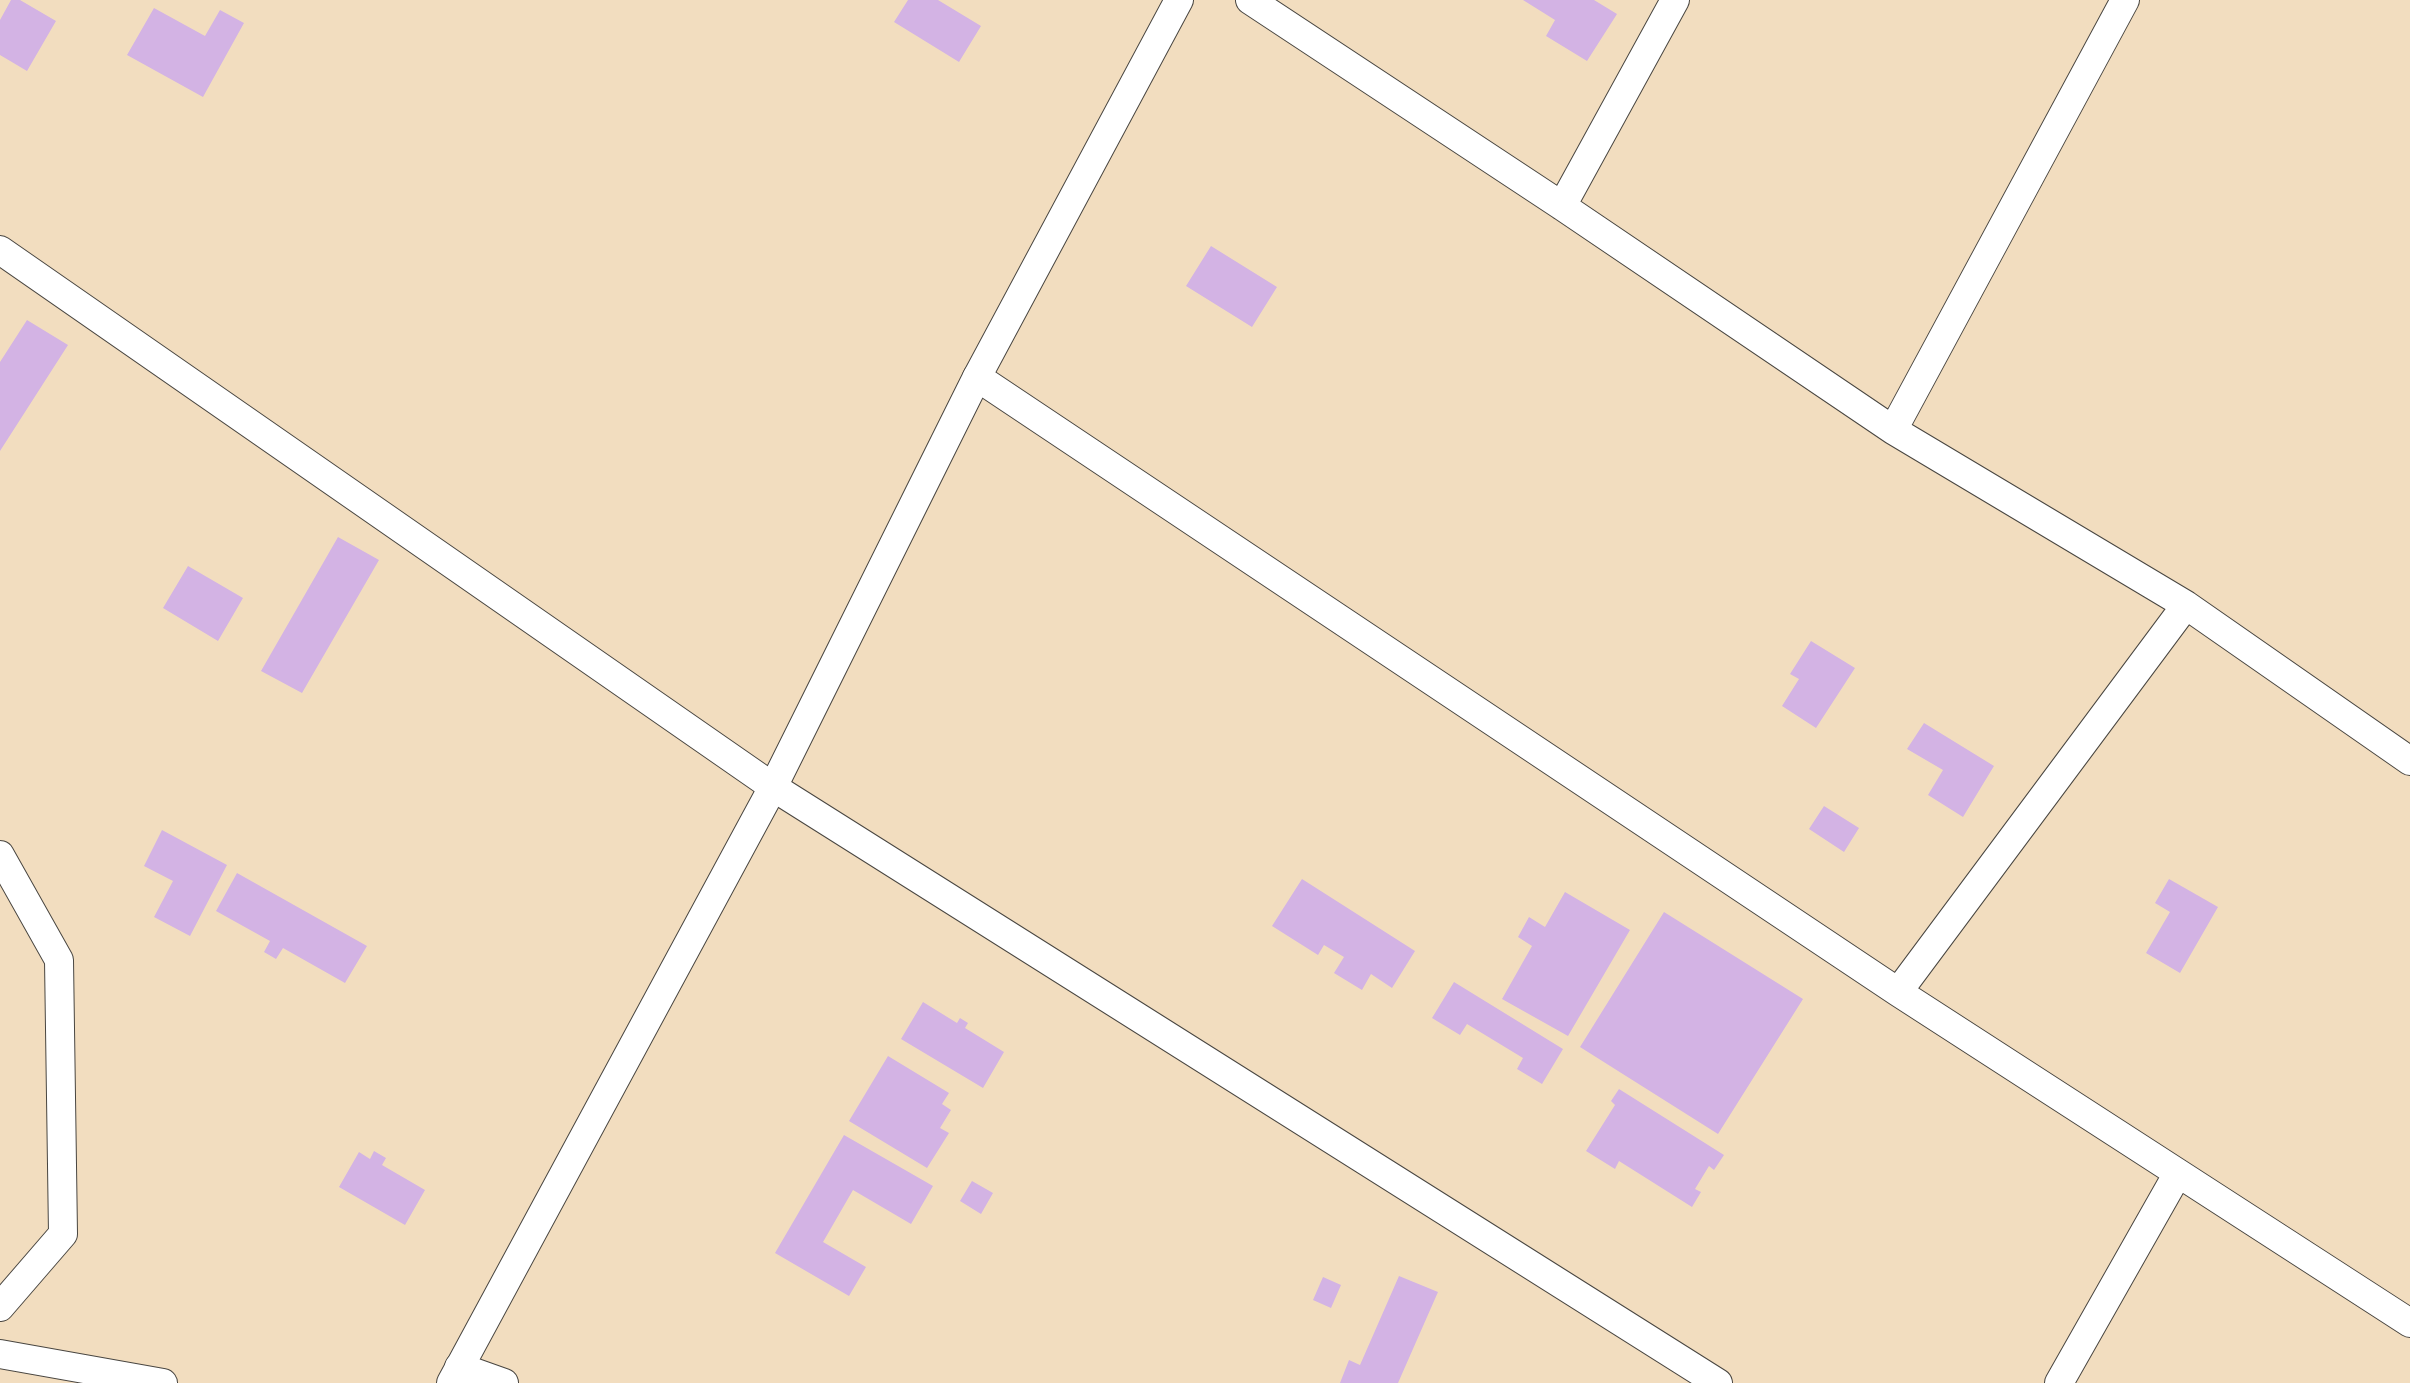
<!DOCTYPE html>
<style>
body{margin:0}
canvas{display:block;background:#f2ddbf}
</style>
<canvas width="2410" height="1383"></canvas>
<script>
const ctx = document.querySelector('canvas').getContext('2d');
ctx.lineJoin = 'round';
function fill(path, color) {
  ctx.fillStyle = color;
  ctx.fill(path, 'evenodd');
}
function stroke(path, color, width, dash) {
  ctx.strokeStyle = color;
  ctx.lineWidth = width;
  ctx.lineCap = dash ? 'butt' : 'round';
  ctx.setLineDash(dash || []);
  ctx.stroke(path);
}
fill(new Path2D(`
 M11,0H20L56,21L27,71L0,55V20Z
 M908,0H938L981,26L959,62L894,22Z
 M1523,0H1594L1617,14L1587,61L1546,36L1555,20Z
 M154,8L205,36L220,10L244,23L203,97L127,55Z
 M1211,246L1277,287L1252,327L1186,286Z
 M27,320L68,345L0,451V362Z
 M338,537L379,560L302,693L261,671Z
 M188,566L243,598L218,641L163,608Z
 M1811,641L1855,668L1816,728L1782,706L1799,679L1790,674Z
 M1924,723L1994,766L1963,817L1928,795L1943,770L1907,749Z
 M1824,806L1859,828L1844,852L1809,829Z
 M162,830L227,865L190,936L154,917L173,881L144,866Z
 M237,873L367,946L345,983L283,948L276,959L264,952L270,941L216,911Z
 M1302,879L1415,951L1392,988L1371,974L1362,990L1334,973L1344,957L1324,945L1318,955L1272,926Z
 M2169,879L2218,907L2180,973L2146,953L2170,912L2155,903Z
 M1565,892L1630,930L1568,1036L1502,999L1532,946L1518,937L1529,917L1545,927Z
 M1664,912L1803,999L1718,1134L1580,1047Z
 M1454,982L1563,1049L1542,1084L1517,1069L1523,1058L1467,1024L1460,1035L1432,1018Z
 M923,1002L957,1023L960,1018L968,1023L965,1028L1004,1052L983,1088L901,1039Z
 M888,1056L949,1093L942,1104L951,1110L940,1128L949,1133L927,1168L849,1121Z
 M1619,1089L1724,1155L1714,1170L1709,1166L1695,1189L1701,1192L1692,1207L1619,1161L1615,1169L1586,1151L1615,1105L1611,1101Z
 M844,1135L933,1186L911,1224L853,1190L823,1242L866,1267L849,1296L775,1253Z
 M374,1151L386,1158L382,1165L425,1190L405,1225L339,1187L359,1152L370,1159Z
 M972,1181L993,1193L981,1214L960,1201Z
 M1399,1276L1438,1292L1398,1383H1340L1349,1360L1360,1365Z
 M1323,1277L1341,1285L1331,1308L1313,1300Z`), '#d3b3e4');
const street = new Path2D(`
 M1250,0L1562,206L1893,430L2186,605L2410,761
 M1562,206L1675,0
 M0,250L773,787L1718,1383
 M977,377L1898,992L2410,1323
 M1893,430L2125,0
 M0,855L59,960L63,1234L0,1307
 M1898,992L2186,605
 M0,1354L163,1383
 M459,1367L504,1383
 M2059,1383L2178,1173`);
const secondary = new Path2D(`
 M451,1383L773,787L977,377L1179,0`);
stroke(street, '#494641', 30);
stroke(secondary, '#494641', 30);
stroke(street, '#fff', 28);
stroke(secondary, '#fff', 28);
</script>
